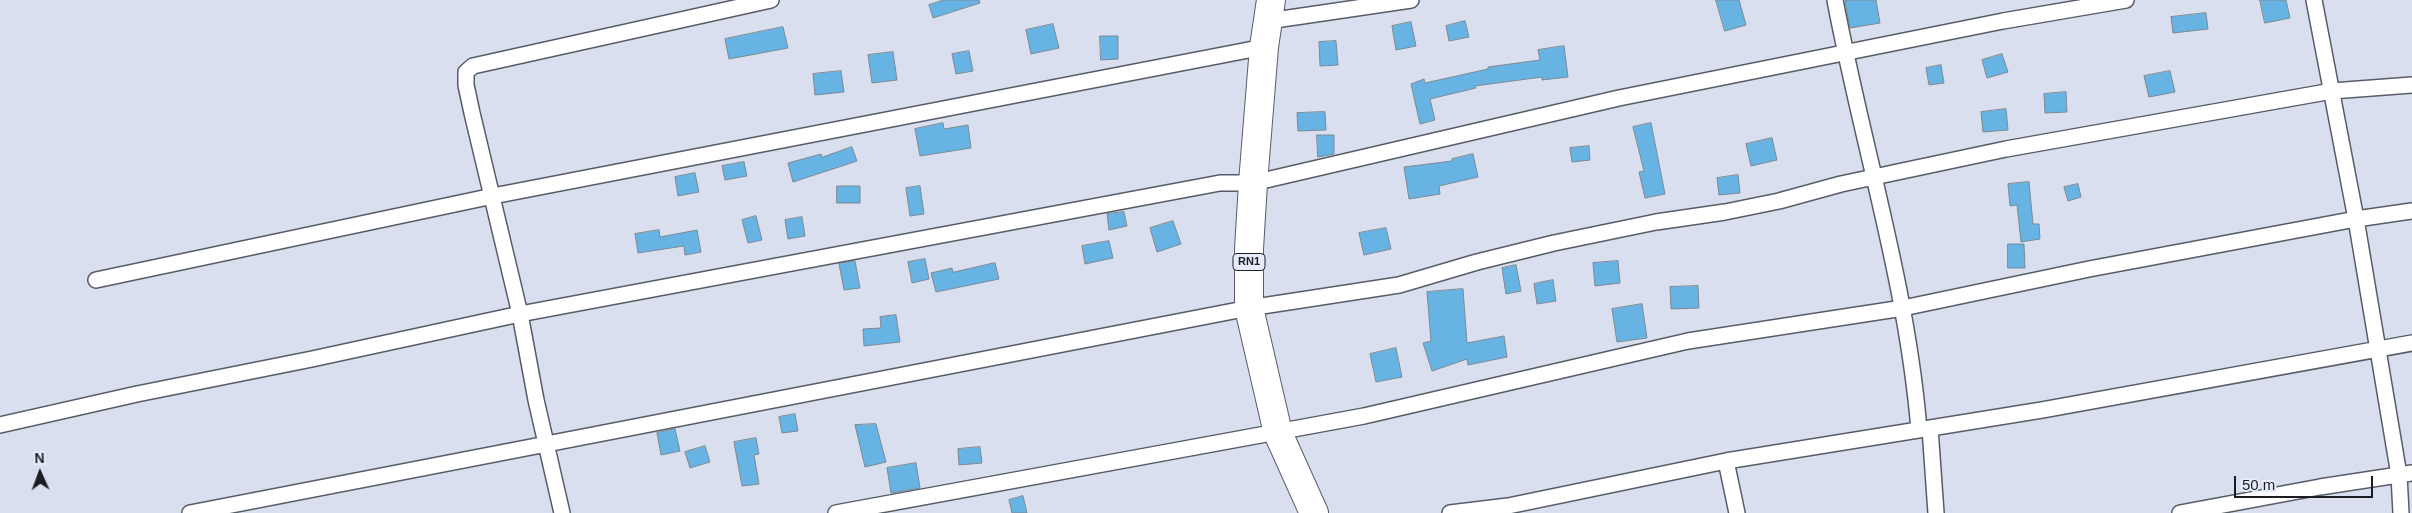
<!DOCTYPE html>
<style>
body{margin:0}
#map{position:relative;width:2412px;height:513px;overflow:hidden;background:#d9dfee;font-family:Helvetica,sans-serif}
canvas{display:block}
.north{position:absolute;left:15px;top:448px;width:50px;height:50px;-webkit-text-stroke:4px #e6ecfb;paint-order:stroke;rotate:358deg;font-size:14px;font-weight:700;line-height:20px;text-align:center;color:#1b1d23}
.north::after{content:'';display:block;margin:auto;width:18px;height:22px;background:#1b1d23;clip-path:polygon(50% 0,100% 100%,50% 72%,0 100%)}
.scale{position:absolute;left:2234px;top:476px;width:139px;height:22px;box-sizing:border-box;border:2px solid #1b1d23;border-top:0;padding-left:6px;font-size:15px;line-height:18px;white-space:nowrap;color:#1b1d23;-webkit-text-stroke:4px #e6ecfb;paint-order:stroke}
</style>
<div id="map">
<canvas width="2412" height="513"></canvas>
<div class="north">N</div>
<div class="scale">50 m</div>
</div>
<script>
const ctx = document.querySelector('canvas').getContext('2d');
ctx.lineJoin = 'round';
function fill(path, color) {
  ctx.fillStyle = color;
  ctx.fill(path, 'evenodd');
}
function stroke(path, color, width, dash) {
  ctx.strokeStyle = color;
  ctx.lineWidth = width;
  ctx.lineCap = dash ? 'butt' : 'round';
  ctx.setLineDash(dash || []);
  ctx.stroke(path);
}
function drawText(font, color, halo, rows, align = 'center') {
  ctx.font = font + ' Helvetica,sans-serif';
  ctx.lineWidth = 4.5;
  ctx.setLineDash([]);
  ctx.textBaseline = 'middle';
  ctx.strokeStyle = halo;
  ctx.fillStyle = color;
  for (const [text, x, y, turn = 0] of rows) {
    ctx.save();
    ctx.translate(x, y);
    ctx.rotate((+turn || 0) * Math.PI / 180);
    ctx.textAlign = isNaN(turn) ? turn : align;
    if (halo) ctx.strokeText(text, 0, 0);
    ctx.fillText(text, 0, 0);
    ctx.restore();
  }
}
const building = new Path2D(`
 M944,0H979L980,3L933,18L929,5Z
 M1716,0H1739L1746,25L1725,31Z
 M1851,0H1876L1880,23L1850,28L1845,1Z
 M2260,0H2286L2290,18L2265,23Z
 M2206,13L2208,29L2173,33L2171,17Z
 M1465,21L1469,37L1449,41L1446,26Z
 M1411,22L1416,46L1396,50L1392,26Z
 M1053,24L1059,48L1031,54L1026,30Z
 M783,27L788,48L729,59L725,39Z
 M1100,36H1118V59L1101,60Z
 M1336,41L1338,65L1320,66L1319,42Z
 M1564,46L1568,77L1542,80V77L1475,86L1476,88L1430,99L1435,120L1420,124L1411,84L1424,79L1425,83L1488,69V67L1540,60L1538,50Z
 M969,51L973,71L956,74L952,54Z
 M893,52L897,80L872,83L868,55Z
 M2002,54L2008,72L1987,78L1982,60Z
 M1941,65L1944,83L1929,85L1926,68Z
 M841,71L844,92L815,95L813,74Z
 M2170,71L2175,92L2149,97L2144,76Z
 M2066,92L2067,112L2045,113L2044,94Z
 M2006,109L2008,130L1983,132L1981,112Z
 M1325,112L1326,130L1298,131L1297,113Z
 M943,123L944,129L968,125L971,148L920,156L915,129Z
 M1651,123L1665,194L1645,198L1639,172L1644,171L1633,127Z
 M1317,135H1334V154L1318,157Z
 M1772,138L1777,160L1751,166L1746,144Z
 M1589,146L1590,160L1572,162L1570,148Z
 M852,147L857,161L793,182L788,163L821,154L822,157Z
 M1473,154L1478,177L1439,186L1440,194L1409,199L1404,167L1452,161V159Z
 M744,162L747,176L725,180L722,166Z
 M695,173L699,192L678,196L675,177Z
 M1738,175L1740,193L1719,195L1717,178Z
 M2029,182L2033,224H2039L2040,239L2021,242L2017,205L2010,206L2008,184Z
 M2078,184L2081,197L2068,201L2064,187Z
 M837,186H860V203H837Z
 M920,186L924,214L910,216L906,188Z
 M1124,212L1127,226L1109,230L1107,214Z
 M756,216L762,240L748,243L742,220Z
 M802,217L805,236L788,239L785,220Z
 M1173,221L1181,244L1157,252L1150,228Z
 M1386,228L1391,249L1364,255L1359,233Z
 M659,230L660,237L697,230L701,252L685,255L684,246L638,253L635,234Z
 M1109,241L1113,258L1085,264L1082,246Z
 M2008,244H2024L2025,268H2008Z
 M925,259L929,279L912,283L908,262Z
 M855,261L860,288L844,290L839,264Z
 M1618,261L1620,283L1595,286L1593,263Z
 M995,263L999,279L936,292L931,273L952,268L953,272Z
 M1516,265L1521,291L1506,294L1502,268Z
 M1553,280L1556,301L1537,304L1534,284Z
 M1698,286L1699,308L1671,309L1670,287Z
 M1463,289L1467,343L1504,336L1507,357L1468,365L1467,359L1432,371L1423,343L1431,341L1427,292Z
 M1642,304L1647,338L1617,342L1612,309Z
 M896,315L900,342L864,346L863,329L881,328L880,317Z
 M1396,348L1402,377L1376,382L1370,354Z
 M795,414L798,431L782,433L779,417Z
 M876,424L886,462L865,467L855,425Z
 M675,429L680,451L661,455L657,433Z
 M756,438L759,454L754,455L759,484L742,486L734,442Z
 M705,446L710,462L690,468L685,452Z
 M980,447L982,463L959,465L958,449Z
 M916,463L920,488L891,493L887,468Z
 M1023,496L1027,513H1012L1009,500Z`);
fill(building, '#67b3e3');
stroke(building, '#7c8a93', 1);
const street = new Path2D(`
 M1835,0C1862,144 1907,283 1919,430
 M2314,0L2356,219L2399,475L2401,513
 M1268,21L1411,0
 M96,280L493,196L1264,47
 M0,425L137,394L312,359L520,314L1220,183H1253L1619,98L2003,21L2126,0
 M1930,428L1936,513
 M1726,461L1737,513
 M190,513L1249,308L1399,285L1477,262L1554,243L1656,222L1725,212L1779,201L1841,184L2006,149L2332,91L2412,85
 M562,513L536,400L520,314L472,113L466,85V72L473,66L771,0
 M836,513L1364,416L1688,341L1903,308L2089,269L2356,219L2412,211
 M1450,513L1508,506L1726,461L2042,410L2412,343
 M2180,513L2320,487L2412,473`);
const highway = new Path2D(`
 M1271,0L1264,47L1253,183L1249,249V308L1278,433L1314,513`);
stroke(street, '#575c68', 18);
stroke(highway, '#575c68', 30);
stroke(street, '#fff', 15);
stroke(highway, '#fff', 28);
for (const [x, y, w] of [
 [1249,262,32]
]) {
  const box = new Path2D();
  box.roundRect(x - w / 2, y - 8.5, w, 17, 4);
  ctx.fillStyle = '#e6ecfb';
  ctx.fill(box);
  stroke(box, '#1b1d23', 1);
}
drawText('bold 11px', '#1b1d23', null, [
 ["RN1",1249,262]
]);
</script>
